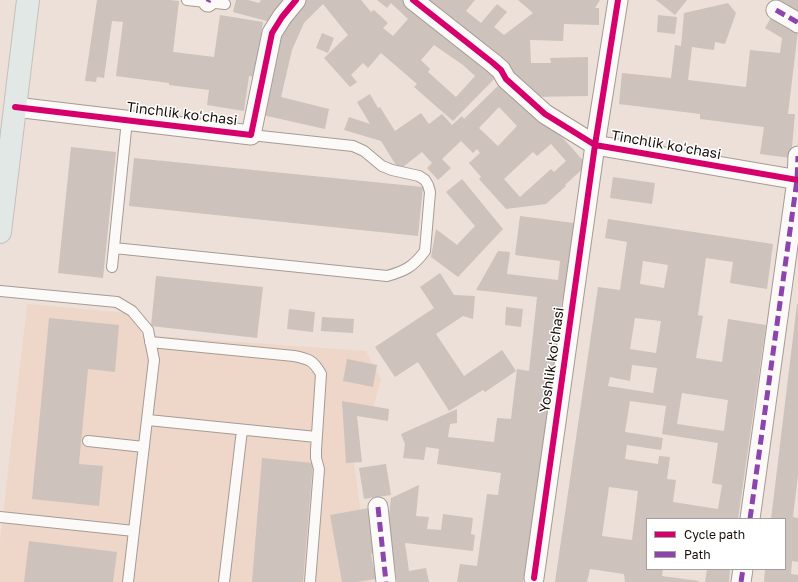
<!DOCTYPE html>
<meta charset="utf-8">
<style>
body{margin:0}
#map{position:relative;width:798px;height:582px;overflow:hidden;background:#ede0d8;font-family:"Golos Text",sans-serif}
canvas{display:block}
.legend{position:absolute;left:646px;top:518px;width:140px;height:52px;box-sizing:border-box;background:#fff;border:1px solid #a29f9d;margin:0;padding:5px 7px;list-style:none;font-size:12px;color:#170f0a}
.legend li{display:flex;align-items:center;gap:8px;height:20px}
.legend b{width:20px;border:1px solid #a29f9d}
</style>
<div id="map">
<canvas width="798" height="582"></canvas>
<ul class="legend">
<li><b style="height:5px;background:#d6006c"></b>Cycle path</li>
<li><b style="height:5px;background:#8e44ad"></b>Path</li>
</ul>
</div>
<script>
const ctx = document.querySelector('canvas').getContext('2d');
ctx.lineJoin = 'round';
function fill(path, color) {
  ctx.fillStyle = color;
  ctx.fill(path, 'evenodd');
}
function stroke(path, color, width, dash) {
  ctx.strokeStyle = color;
  ctx.lineWidth = width;
  ctx.lineCap = dash ? 'butt' : 'round';
  ctx.setLineDash(dash || []);
  ctx.stroke(path);
}
function drawText(font, color, halo, rows, align = 'center') {
  ctx.font = font + ' "Golos Text",sans-serif';
  ctx.lineWidth = 3;
  ctx.setLineDash([]);
  ctx.textBaseline = 'middle';
  ctx.strokeStyle = halo;
  ctx.fillStyle = color;
  for (const [text, x, y, turn = 0] of rows) {
    ctx.save();
    ctx.translate(x, y);
    ctx.rotate((+turn || 0) * Math.PI / 180);
    ctx.textAlign = isNaN(turn) ? turn : align;
    if (halo) ctx.strokeText(text, 0, 0);
    ctx.fillText(text, 0, 0);
    ctx.restore();
  }
}
fill(new Path2D(`
 M27,304L141,314V335L366,351L381,379L373,408H346L371,582H0V541Z`), '#eed7c9');
fill(new Path2D(`
 M97,0H169L179,1L173,52L214,57L220,15L263,22L255,77L249,76L244,111L207,105L209,90L169,85V83L116,76L123,22L112,21L104,78L97,77L96,82L85,81Z
 M236,0H248L259,3L261,0H293L274,23L233,12Z
 M303,0H361L371,12L374,10L388,23L383,28L393,36L408,19L391,3L387,8L377,0H410L500,73L453,121L414,87L417,84L381,53L368,68L363,63L351,75L357,82L350,87L324,58L348,35L323,4L304,23L292,50L281,97L329,109L325,129L258,114L274,45ZM434,45L463,65L475,76L456,97L428,72L430,69L421,60Z
 M420,0H475L466,11L481,23L497,4L507,12L494,27L504,35L533,13L518,0H600L595,8H599V25L564,24L563,41L530,40L531,63H551L550,58L588,57V96L531,97Z
 M656,0H687L675,15Z
 M776,0H798V17Z
 M728,3L736,13L725,44L715,42L714,50L692,47L688,80L746,87L750,50L780,53L782,38L765,28L772,16L798,31L788,114H795L791,158L760,154L764,127L700,119V114L619,104L622,73L671,78L675,45L681,46L684,13Z
 M658,15L677,17L675,34L657,32Z
 M322,33L334,38L328,53L316,48Z
 M503,81L546,119L587,165L565,185L566,186L546,204L506,209L479,179L481,177L469,163L480,153L477,149L473,153L461,141L442,159L451,168L438,180L427,168L432,163L422,152L399,170L381,141L344,130L349,117L370,124L357,102L370,94L378,108L380,107L395,131L421,113L429,124L442,114L452,125L462,116L464,119ZM499,107L517,126L498,146L479,128ZM551,144L566,161L554,172L551,169L520,197L504,179L533,152L537,156Z
 M71,147L116,152L103,278L58,273Z
 M134,158L423,187L418,236L129,206Z
 M613,177L655,183L652,204L610,198Z
 M462,179L503,229L458,277L431,257L436,229L457,245L475,226L446,192Z
 M520,216L574,223L570,262V301L562,300L543,463L531,548H528L523,582H457L460,564L477,566L487,494L498,495L501,473L437,464L439,449L426,447L424,460L403,458L405,444L401,434L457,409V423L450,424L448,437L494,442L497,418L511,419L517,369L529,371L537,297L476,290L498,251L510,252L507,274L558,280L560,261L515,255Z
 M608,219L773,244L767,289L730,283L733,262L706,258L698,315L703,316L696,358L722,362L728,319L766,325L738,519H647V569H663L662,576L699,581V582H625L624,574L590,569L587,582H555L598,287L620,290L627,242L605,238ZM643,261L668,265L664,288L640,284ZM635,318L661,321L656,353L630,349ZM632,365L657,368L653,393L608,386L610,377L630,381ZM682,393L728,400L724,431L677,424ZM630,401L666,406L662,434L718,443L712,483L722,485L718,509L673,502L676,480L667,479L670,457L659,456L658,464L625,459L627,445L661,450L663,438L625,432ZM609,487L638,491L632,540L602,536Z
 M440,273L454,295L475,296L473,319L463,316L436,334L464,376L502,350L516,371L485,392L483,390L449,411L418,362L395,377L375,347L434,308L420,287Z
 M156,276L263,287L257,338L151,326Z
 M797,304H798V475L793,517L798,518V562L792,561L791,574L798,575V582H764L765,569H785V519H771Z
 M506,307L523,309L521,327L505,325Z
 M289,309L315,312L313,332L287,329Z
 M322,317L354,319L353,333L321,331Z
 M49,318L119,325L115,372L88,369L79,464L103,466L99,506L32,499Z
 M347,359L377,365L373,387L343,381Z
 M342,401L389,409L388,421L357,416L362,462L346,463Z
 M262,458L313,463L303,582H252Z
 M386,464L391,495L364,499L359,468Z
 M419,485L416,516L429,517L427,529L441,530L443,514L473,518L471,534L475,535L473,551L405,543L409,571L426,568L429,582H397L388,524L391,498Z
 M369,508L377,553L371,554L376,579L357,582H342L330,515Z
 M29,541L117,552L113,582H24Z
 M707,569H730L729,582H705Z`), '#cdc2bc');
const service = new Path2D(`
 M187,0L225,4
 M114,248L387,276C405,271 413,267 425,251L430,192L428,185L425,180L419,176L392,170L382,166L364,151L353,146L251,135
 M112,267L127,120
 M0,291L117,302L132,311L148,330L154,360L128,582
 M150,342L294,356C309,359 313,360 321,374L316,450V458L319,469L310,582
 M148,420L316,437
 M88,441L144,447
 M0,517L134,531
 M224,582L242,430`);
const minor = new Path2D(`
 M413,0L493,63L501,70L506,79L545,114L595,145L798,180
 M208,2L209,0
 M776,10L797,22L798,23
 M15,107L251,135L272,33L282,17L296,0
 M378,507L386,582
 M750,519L797,180L798,156
 M534,578L595,145L618,0
 M741,582L743,569`);
const primary = new Path2D(`
 M0,232L28,0`);
stroke(service, '#a59b95', 12);
stroke(minor, '#a59b95', 21);
stroke(primary, '#c6bfbb', 24);
stroke(service, '#fcfaf9', 10);
stroke(minor, '#fcfaf9', 19);
stroke(primary, '#e2e8e6', 22);
stroke(new Path2D(`
 M208,2L209,0
 M776,10L797,22L798,23
 M378,507L386,582
 M750,519L797,180L798,156
 M741,582L743,569`), '#8e44ad', 5, [10, 5]);
stroke(new Path2D(`
 M413,0L493,63L501,70L506,79L545,114L595,145L798,180
 M15,107L251,135L272,33L282,17L296,0
 M534,578L595,145L618,0`), '#d6006c', 6);
drawText('14px', '#170f0a', '#fff', [
 ["Tinchlik koʻchasi",182,114,7],
 ["Tinchlik koʻchasi",666,145,10],
 ["Yoshlik koʻchasi",552,360,-82]
]);
</script>
